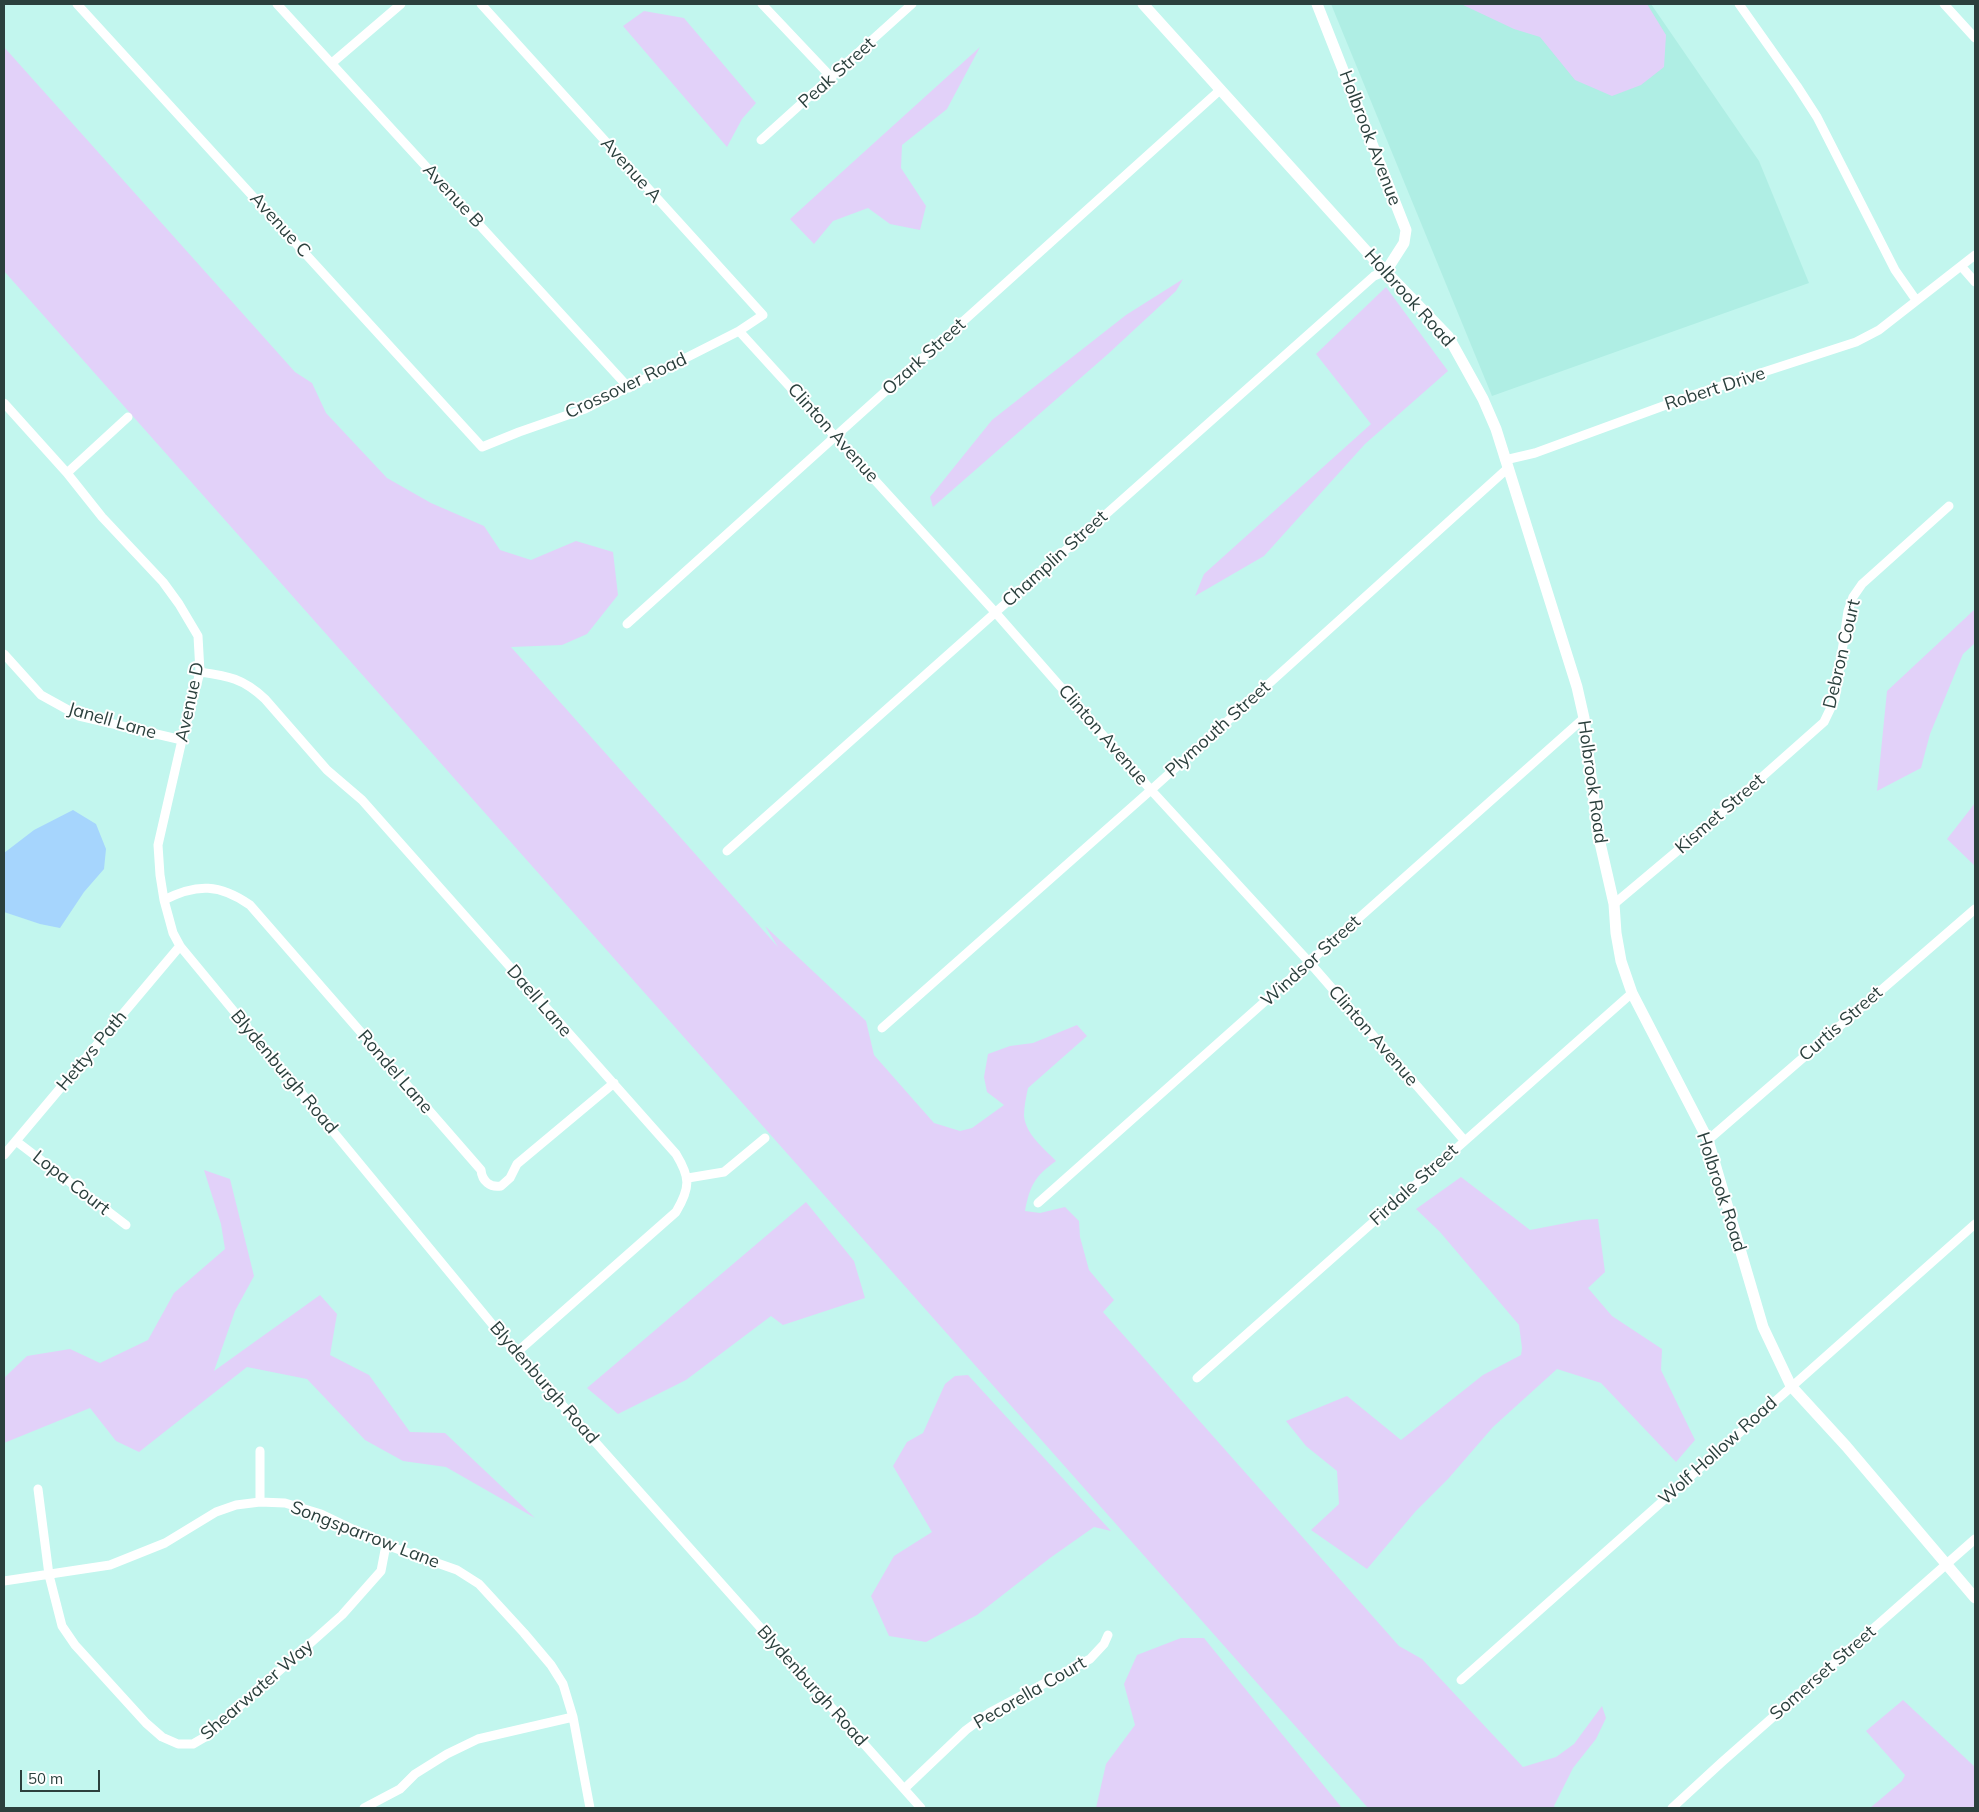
<!DOCTYPE html>
<style>
body{margin:0}
#map{position:relative;width:1979px;height:1812px;overflow:hidden;background:#c2f6ee;font-family:Mulish,sans-serif}
canvas{display:block}
.frame{position:absolute;inset:0;border:5px solid #2b403d;pointer-events:none}
.scale{position:absolute;left:20px;top:1770px;width:80px;height:22px;box-sizing:border-box;border:2px solid #2b403d;border-top:0;padding-left:6px;font-size:15px;line-height:18px;white-space:nowrap;color:#2b403d;-webkit-text-stroke:4px #fff;paint-order:stroke}
</style>
<div id="map">
<canvas width="1979" height="1812"></canvas>
<div class="frame"></div>
<div class="scale">50 m</div>
</div>
<script>
const ctx = document.querySelector('canvas').getContext('2d');
ctx.lineJoin = 'round';
function fill(path, color) {
  ctx.fillStyle = color;
  ctx.fill(path, 'evenodd');
}
function stroke(path, color, width, dash) {
  ctx.strokeStyle = color;
  ctx.lineWidth = width;
  ctx.lineCap = dash ? 'butt' : 'round';
  ctx.setLineDash(dash || []);
  ctx.stroke(path);
}
function drawText(font, color, halo, rows, align = 'center') {
  ctx.font = font + ' Mulish,sans-serif';
  ctx.lineWidth = 4;
  ctx.setLineDash([]);
  ctx.textBaseline = 'middle';
  ctx.strokeStyle = halo;
  ctx.fillStyle = color;
  for (const [text, x, y, turn = 0] of rows) {
    ctx.save();
    ctx.translate(x, y);
    ctx.rotate((+turn || 0) * Math.PI / 180);
    ctx.textAlign = isNaN(turn) ? turn : align;
    if (halo) ctx.strokeText(text, 0, 0);
    ctx.fillText(text, 0, 0);
    ctx.restore();
  }
}
fill(new Path2D(`
 M1331,4H1651L1759,161L1809,283L1492,396Z`), '#afeee4');
fill(new Path2D(`
 M1461,4H1647L1666,35L1664,67L1641,85L1612,96L1575,80L1540,37L1514,29Z
 M644,11L684,18L756,103L742,119L727,147L623,26Z
 M4,47L295,372L312,383L326,413L387,478L431,503L484,526L500,550L531,560L576,541L613,552L618,595L587,634L562,645L511,647L778,947L765,926L866,1021L874,1055L934,1123L960,1131L972,1128L1004,1105L987,1092L984,1077L988,1054L1010,1046L1033,1043L1077,1025L1087,1036L1028,1088C1026,1097 1024,1107 1024,1116C1026,1135 1044,1148 1056,1161C1035,1176 1030,1185 1025,1211L1040,1213L1065,1207L1079,1221L1080,1237L1089,1270L1114,1300L1103,1312L1399,1646L1422,1659L1523,1767L1556,1757L1574,1744L1602,1706L1606,1718L1596,1739L1573,1768L1554,1806L1556,1808H1368L4,271Z
 M980,47L947,109L902,145L901,168L926,206L920,230L890,224L868,208L833,221L814,244L790,219Z
 M1183,279L1176,291L1108,354L933,507L930,497L992,420L1126,315Z
 M1386,287L1448,371L1365,444L1264,556L1195,596L1204,574L1371,424L1316,354Z
 M1975,609V643L1963,654L1930,734L1921,768L1877,791L1887,691Z
 M1975,803V866L1947,839Z
 M204,1170L230,1179L254,1276L235,1311L214,1371L320,1295L337,1314L330,1355L369,1375L410,1432L445,1433L535,1518L446,1467L403,1461L365,1440L307,1379L247,1367L139,1452L116,1441L90,1408L4,1443V1378L27,1356L70,1349L100,1363L148,1340L174,1293L225,1249L221,1224Z
 M1461,1177L1530,1230L1582,1220L1598,1219L1605,1272L1588,1288L1612,1316L1662,1349L1661,1370L1695,1440L1676,1462L1601,1383L1557,1369L1493,1427L1448,1479L1415,1512L1367,1569L1311,1530L1339,1504L1337,1471L1306,1446L1286,1421L1347,1396L1401,1440L1483,1375L1521,1355L1522,1348L1519,1325L1440,1232L1416,1209Z
 M806,1202L854,1261L865,1298L783,1325L771,1316L686,1380L618,1414L587,1388Z
 M968,1375L1111,1531L1094,1527L1050,1558L977,1615L926,1642L889,1636L871,1596L894,1556L932,1532L893,1466L907,1442L923,1433L945,1384L955,1376Z
 M1181,1638H1204L1342,1808H1096L1106,1764L1135,1725L1124,1684L1137,1655Z
 M1903,1700L1975,1767V1807L1870,1808L1902,1781L1905,1775L1866,1731Z`), '#e2d1f9');
fill(new Path2D(`
 M73,810L96,824L106,849L104,869L84,892L60,928L40,924L4,912V853L34,830Z`), '#a6d5fd');
stroke(new Path2D(`
 M77,4L482,447L519,432L585,409L739,331L763,315L481,4
 M277,4L629,388
 M762,4L832,78
 M1739,4L1797,86L1817,117L1895,270L1916,300
 M1944,4L1975,38
 M332,63L401,4
 M761,140L912,4
 M1961,266L1975,282
 M739,331L995,612L1151,790L1310,963L1464,1140
 M4,403L67,473L102,517L163,582L179,604L198,636L200,672L182,740L158,845L160,875L164,900L173,933L180,946L516,1353L921,1808
 M1505,460L1535,453L1696,394L1856,342L1879,330L1975,255
 M67,473L128,417
 M627,624L1220,90
 M4,654L41,695L79,716L182,740
 M200,672C228,676 243,678 265,699L327,770L362,800L676,1154C690,1177 691,1187 676,1212L516,1353
 M727,851L1374,276L1386,271
 M164,900C197,883 220,884 250,905L481,1170C482,1181 490,1188 501,1186L510,1178L517,1164L614,1083
 M1614,904L1701,831L1824,722L1835,699L1848,611L1853,597L1862,584L1949,506
 M882,1028L1151,790L1508,468
 M1708,1140L1975,909
 M16,1141L126,1225
 M4,1155L180,946
 M688,1178L724,1172L765,1138
 M1038,1203L1584,718
 M1197,1378L1632,993
 M38,1489L49,1575L62,1626L75,1645L146,1723L162,1737L178,1744H193L205,1737L342,1615L381,1571L386,1545
 M260,1502V1451
 M4,1581L110,1565L165,1543L216,1512L236,1505L260,1502L285,1503L321,1514L386,1545L457,1570L479,1584L524,1633L551,1665L563,1684L573,1717L590,1808
 M1461,1680L1975,1224
 M904,1789L966,1730L989,1713L1090,1659L1104,1644L1108,1635
 M364,1808L400,1789L415,1774L447,1754L478,1739L573,1717
 M1672,1808L1722,1762L1975,1539`), '#fff', 9);
stroke(new Path2D(`
 M1143,4L1369,254L1448,336L1483,399L1496,429L1577,687L1584,718L1598,834L1614,904L1616,933L1621,961L1632,993L1708,1140L1763,1327L1791,1386L1846,1446L1975,1598
 M1317,4L1406,230L1404,243L1386,271`), '#fff', 11);
drawText('18px', '#2b403d', '#fff', [
 ["Peak Street",837,73,-42],
 ["Holbrook Avenue",1370,138,69],
 ["Avenue A",631,170,48],
 ["Avenue B",453,196,47],
 ["Avenue C",280,225,48],
 ["Holbrook Road",1409,298,48],
 ["Ozark Street",924,357,-42],
 ["Crossover Road",626,386,-25],
 ["Robert Drive",1715,389,-18],
 ["Clinton Avenue",833,433,48],
 ["Champlin Street",1055,559,-42],
 ["Debron Court",1842,654,-77],
 ["Avenue D",190,702,-78],
 ["Janell Lane",112,721,16],
 ["Plymouth Street",1218,729,-42],
 ["Clinton Avenue",1103,735,49],
 ["Holbrook Road",1592,782,82],
 ["Kismet Street",1720,814,-41],
 ["Windsor Street",1311,961,-42],
 ["Daell Lane",539,1001,49],
 ["Curtis Street",1841,1024,-41],
 ["Clinton Avenue",1373,1036,49],
 ["Hettys Path",92,1051,-50],
 ["Blydenburgh Road",284,1072,50],
 ["Rondel Lane",395,1072,49],
 ["Lopa Court",71,1183,38],
 ["Firdale Street",1414,1185,-42],
 ["Holbrook Road",1721,1192,72],
 ["Blydenburgh Road",544,1383,49],
 ["Wolf Hollow Road",1718,1451,-42],
 ["Songsparrow Lane",365,1535,21],
 ["Somerset Street",1823,1673,-41],
 ["Blydenburgh Road",812,1686,48],
 ["Shearwater Way",257,1690,-41],
 ["Pecorella Court",1030,1693,-30]
]);
</script>
